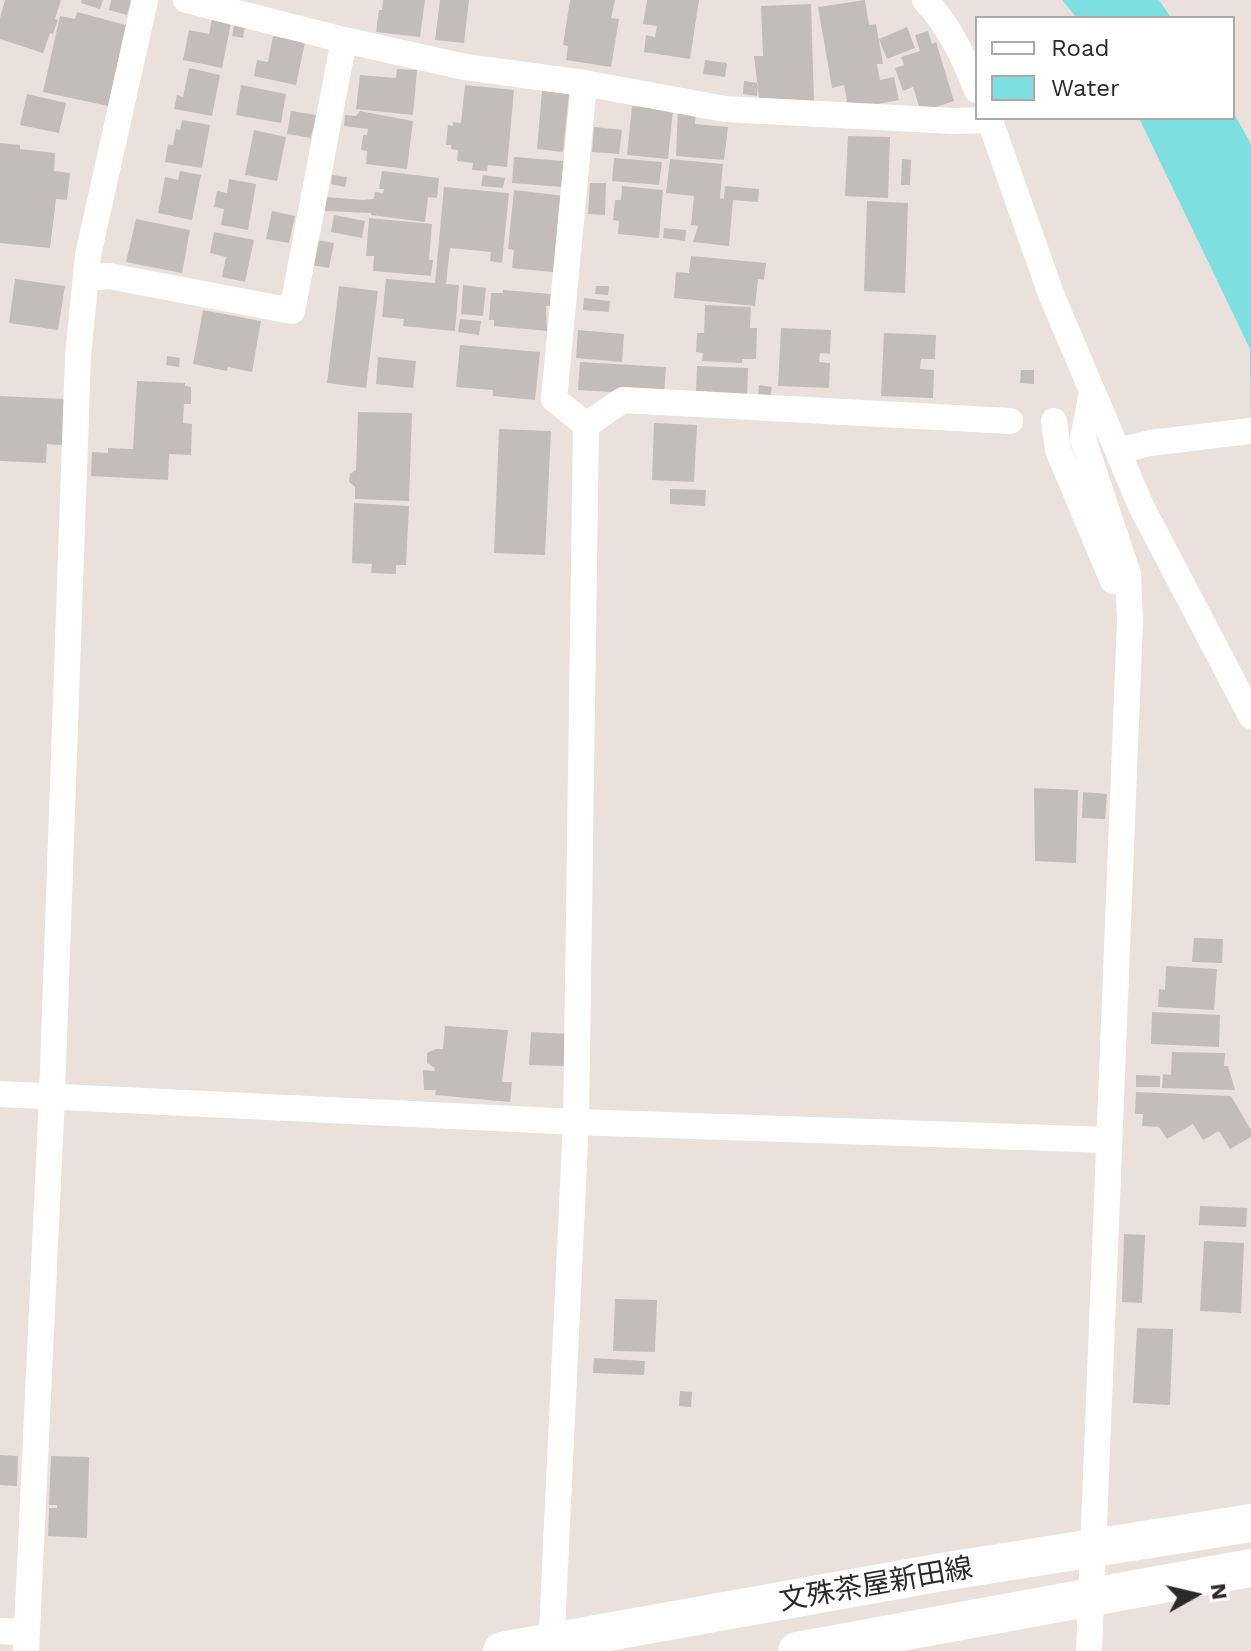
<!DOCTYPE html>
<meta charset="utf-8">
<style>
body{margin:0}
#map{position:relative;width:1251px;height:1651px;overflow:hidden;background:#eae1dd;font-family:"Work Sans",sans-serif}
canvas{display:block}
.legend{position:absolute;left:975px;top:16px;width:260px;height:104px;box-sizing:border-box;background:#fff;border:2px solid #aaa;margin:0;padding:10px 14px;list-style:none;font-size:24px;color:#2a2a2a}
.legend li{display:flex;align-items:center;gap:16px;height:40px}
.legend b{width:40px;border:2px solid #aaa}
.north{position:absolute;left:1155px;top:1555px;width:80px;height:80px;-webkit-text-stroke:6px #fff;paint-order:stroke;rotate:82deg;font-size:22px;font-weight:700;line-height:32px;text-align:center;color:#2a2a2a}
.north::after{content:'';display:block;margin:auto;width:28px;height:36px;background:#2a2a2a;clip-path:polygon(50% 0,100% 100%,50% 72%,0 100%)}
</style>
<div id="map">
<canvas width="1251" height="1651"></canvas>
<ul class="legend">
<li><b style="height:10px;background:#fff"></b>Road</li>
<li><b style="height:22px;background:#7ddfdf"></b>Water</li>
</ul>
<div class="north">N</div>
</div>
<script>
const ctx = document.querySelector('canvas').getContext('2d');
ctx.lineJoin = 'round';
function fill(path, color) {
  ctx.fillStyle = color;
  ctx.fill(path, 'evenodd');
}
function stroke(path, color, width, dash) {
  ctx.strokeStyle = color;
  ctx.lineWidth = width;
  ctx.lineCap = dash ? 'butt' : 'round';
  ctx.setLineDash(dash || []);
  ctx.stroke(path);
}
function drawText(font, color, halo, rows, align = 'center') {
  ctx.font = font + ' "Work Sans","Noto Sans JP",sans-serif';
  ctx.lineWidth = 7;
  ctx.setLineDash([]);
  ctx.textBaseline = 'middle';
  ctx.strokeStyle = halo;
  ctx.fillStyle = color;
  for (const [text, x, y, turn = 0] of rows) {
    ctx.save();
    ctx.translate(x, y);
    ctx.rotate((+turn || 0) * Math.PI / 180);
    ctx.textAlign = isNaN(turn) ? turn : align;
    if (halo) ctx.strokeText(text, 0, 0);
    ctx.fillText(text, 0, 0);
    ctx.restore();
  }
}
fill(new Path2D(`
 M1062,0H1159L1171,18H1077Z
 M1233,112L1251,144V452L1250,349L1139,118H1233Z`), '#7ddfdf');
fill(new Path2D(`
 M5,0H61L55,19L58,20L53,34L50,33L43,53L0,39V18Z
 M82,0H103L100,9L81,3Z
 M111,0H131L127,15L109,10Z
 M383,0H425L420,37L376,32L379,10H382Z
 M440,0H469L464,43L435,40Z
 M570,0H615L611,18L619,19L611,67L566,60L568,46L563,45Z
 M647,0H699L690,59L644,52L646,35L655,37L657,26L643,24Z
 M865,0L869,25L876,24L883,64H877L880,80L894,77L899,100L867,106L848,107L844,85L832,88L818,7Z
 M811,4L814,101L759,98L754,56H763L761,6Z
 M77,12L126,25L108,106L43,92L60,16L75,19Z
 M212,19L231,23L222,68L183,60L189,30L209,34Z
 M235,22L245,25L243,38L232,36Z
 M907,27L915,48L887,59L879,39Z
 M928,31L932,44L936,42L954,101L921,112L913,87L903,91L895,68L904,65L901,57L920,51L915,35Z
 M273,36L305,42L296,85L254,76L257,60L268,62Z
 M705,60L727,63L725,77L703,74Z
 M189,68L220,75L212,116L174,109L177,95L183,97Z
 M397,69L417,70L413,115L356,109L360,75L396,78Z
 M744,81L758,83L757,96L743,94Z
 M241,85L286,94L281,123L236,115Z
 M465,85L514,90L507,167L488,165L487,171L472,170L473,163L457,161L458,150L451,149V145H446L448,125L453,126V122L461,123Z
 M542,91L569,94L563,152L537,149Z
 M27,94L66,103L59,133L20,125Z
 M632,106L673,110L668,159L627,155Z
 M678,107L696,109L695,124L728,127L724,160L676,156Z
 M291,111L316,115L311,138L287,134Z
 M360,111L413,121L407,169L366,164L367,151L361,150L363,135H367L368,129L344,126L345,115L356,116Z
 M182,120L210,125L202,168L165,162L168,144L173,145L176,129L180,130Z
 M594,127L622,130L619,154L592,152Z
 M254,130L286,137L277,181L245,175Z
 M848,136L890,137L888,198L845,196Z
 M0,143L20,145V149L55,153L54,171L70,173L67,200L56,199L50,248L0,243Z
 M514,157L564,161L562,187L512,183Z
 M614,158L662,162L659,185L612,181Z
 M670,159L723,164L720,198L724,199L725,186L759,189L758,202L733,200L729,246L693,242L698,226L691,225L694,196L666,193Z
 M902,159L911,160L910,185H901Z
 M180,171L201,175L192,220L158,213L165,177L178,180Z
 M382,171L439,178L437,198L428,197L425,222L371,215V213L325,211L326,197L363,200L374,199L375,192L383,193L384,189H379Z
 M332,175L347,177L345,187L331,184Z
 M483,175L505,178L503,188L481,186Z
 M229,179L256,184L248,230L221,225L224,209L214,207L217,191L227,193Z
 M590,183H606L605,215L588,214Z
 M622,186L663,190L659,238L618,234L619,221L613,220L615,200H621Z
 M444,187L509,193L502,263L490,261L491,252L450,248L446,284L459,285L455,331L403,326L404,319L382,317L386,279L435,283Z
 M514,190L565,196L561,273L512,268L514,250L508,249Z
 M867,201L908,203L905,293L864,291Z
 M272,211L295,216L289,243L266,239Z
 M334,215L365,221L362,238L331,232Z
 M369,218L432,224L429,260H433L431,276L373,271L374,256H366Z
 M136,219L190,230L182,273L126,262Z
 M664,228L686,230L685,241L663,238Z
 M214,232L254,240L245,282L222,277L226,257L210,253Z
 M317,240L334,243L329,268L312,265Z
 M691,256L766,263L764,280L758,279L755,306L674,298L676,272L689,273Z
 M15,279L65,286L58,330L9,323Z
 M463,285L486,288L483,316L461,314Z
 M339,286L378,291L366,388L327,383Z
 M596,286H609L608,295L595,294Z
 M503,290L551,294L550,306H546L547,331L494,326V320H489L491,293H503Z
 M584,298L610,301L609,312L583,310Z
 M705,305L751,307L750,328H757L756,359H742V363L702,361L703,353L696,352L697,333H704Z
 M203,310L261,321L252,372L228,367L227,371L193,364Z
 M460,319L481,321L479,335L458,332Z
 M781,328L831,330L830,354L820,353L819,362L830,363L829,388L778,386Z
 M578,330L624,334L622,362L576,358Z
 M884,333L936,335L935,359H921L920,369L934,370L933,398L881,396Z
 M460,345L540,352L535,400L493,396V390L456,387Z
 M167,356L180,358L179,367L166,365Z
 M378,357L416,361L413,388L376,384Z
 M580,362L666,367L664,395L578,390Z
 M697,366L748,368L747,401L707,398V391H696Z
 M1021,370H1034V384L1020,383Z
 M137,381L185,383V386L191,387V404H184L183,423L192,424L191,455L169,454L168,480L91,476L92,452L108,453V448L133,449Z
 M759,385L772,387L770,397L758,396Z
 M0,396L65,399L63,445L47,444L46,463L0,461Z
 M358,412L412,413L409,501L355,499V487L349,482L350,474L356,470Z
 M654,423L697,425L694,482L652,480Z
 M499,429L551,431L545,555L494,553Z
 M670,489L706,490L705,506L670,504Z
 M354,503L409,506L406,565H396V574L371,573L372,564L352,563Z
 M1034,788L1078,790L1076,863L1035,861Z
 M1083,792L1107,794L1105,819L1082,818Z
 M1194,938L1223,939L1222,963L1192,962Z
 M1166,966L1217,969L1214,1010L1158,1007L1159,989L1165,990Z
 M1152,1012L1220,1015L1219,1047L1151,1044Z
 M445,1026L508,1030L502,1082H512L510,1102L435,1095L436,1090H424L423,1070L434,1071L435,1068L427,1063V1053L436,1049H443Z
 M531,1032L567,1034L565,1066L529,1065Z
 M1172,1052L1225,1053L1224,1066H1228L1235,1090L1162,1088L1163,1074L1171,1075Z
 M1136,1075L1160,1076V1087H1136Z
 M1136,1092L1231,1096L1251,1130V1137L1230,1149L1219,1131L1203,1140L1193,1124L1167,1139L1159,1127L1142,1126L1143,1114H1135Z
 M1200,1206L1247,1208L1246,1227L1199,1225Z
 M1124,1234L1145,1235L1142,1303L1122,1302Z
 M1204,1241L1244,1243L1241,1313L1200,1311Z
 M615,1299L657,1300L655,1352L613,1351Z
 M1137,1328L1173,1329L1170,1405L1133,1403Z
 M594,1358L645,1361L644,1375L593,1373Z
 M680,1391L692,1392L691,1407L679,1406Z
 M0,1455L18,1456L17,1486L0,1485Z
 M51,1456L89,1457L87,1538L48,1536L49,1508H57V1505H49Z`), '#c3bdb9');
stroke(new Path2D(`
 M186,0L344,40L465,67L584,83L725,109L954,121L989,120
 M925,0C948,24 965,59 977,90
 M989,118L1051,294L1141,506L1251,716
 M86,278L109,276L292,311L344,40
 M1054,421L1058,450L1113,581
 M586,425L623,400L1010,421
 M1118,451L1150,443L1251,431
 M0,1094L576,1122L1109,1140
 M0,1631L27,1632
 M26,1651L52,1096L78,356L88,255L145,0
 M551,1651L576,1122L586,425L554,399L584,83
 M1089,1651L1130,621L1128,574L1083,439L1092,392`), '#fff', 26);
stroke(new Path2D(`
 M502,1651L942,1572L1251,1523
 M797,1651L1251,1568`), '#fff', 38);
drawText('28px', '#2a2a2a', '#fff', [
 ["文殊茶屋新田線",876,1585,-10]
]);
</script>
